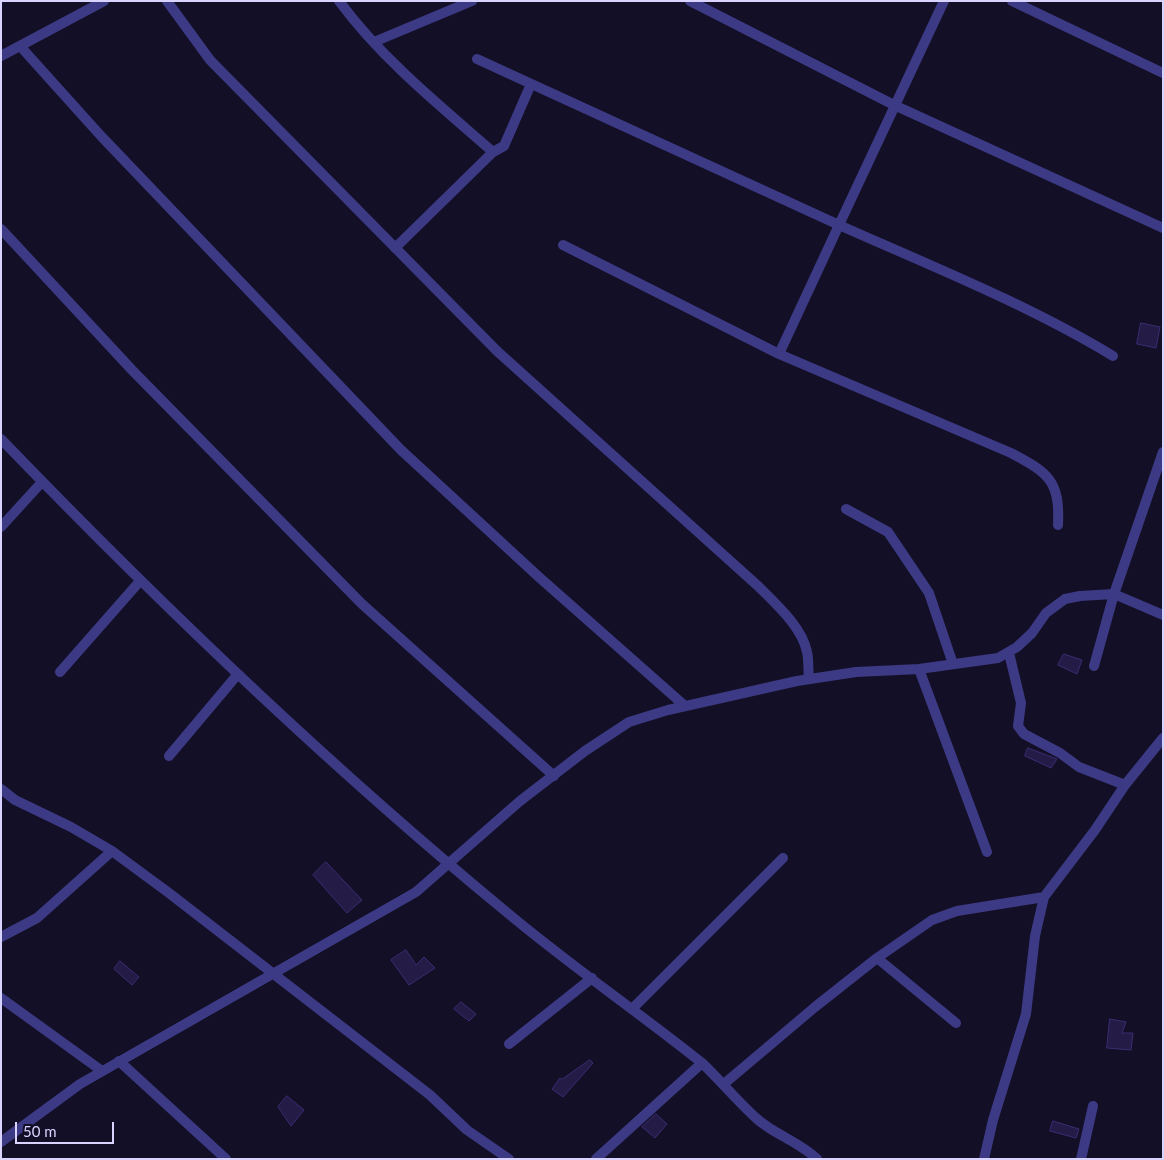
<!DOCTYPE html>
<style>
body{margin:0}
#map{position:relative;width:1164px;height:1160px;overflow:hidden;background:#130f26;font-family:Lato,sans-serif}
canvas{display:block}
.frame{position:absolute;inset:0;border:2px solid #d9d4ff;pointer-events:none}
.scale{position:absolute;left:15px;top:1122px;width:99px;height:22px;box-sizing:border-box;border:2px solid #d9d4ff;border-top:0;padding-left:6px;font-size:15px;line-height:18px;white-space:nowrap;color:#d9d4ff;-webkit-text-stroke:4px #130f26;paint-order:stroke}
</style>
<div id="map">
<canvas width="1164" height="1160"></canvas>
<div class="frame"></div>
<div class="scale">50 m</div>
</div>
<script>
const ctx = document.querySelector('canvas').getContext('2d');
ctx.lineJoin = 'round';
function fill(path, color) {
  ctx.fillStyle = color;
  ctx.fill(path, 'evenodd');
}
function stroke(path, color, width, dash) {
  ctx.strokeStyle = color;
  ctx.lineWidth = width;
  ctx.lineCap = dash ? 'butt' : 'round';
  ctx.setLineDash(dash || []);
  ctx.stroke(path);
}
const building = new Path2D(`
 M1141,323L1160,327L1156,348L1137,344Z
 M1064,654L1082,660L1077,674L1058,665Z
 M1028,748L1057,759L1051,768L1025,756Z
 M326,862L362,900L347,913L313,875Z
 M406,950L416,965L424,957L435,968L409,985L391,960Z
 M120,961L139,977L132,985L114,969Z
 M461,1002L476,1014L469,1021L454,1009Z
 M1110,1019L1126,1022L1122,1033H1133L1131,1050L1107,1048Z
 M590,1060L593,1063L563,1097L552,1089L560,1078L562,1079Z
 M287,1096L304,1110L291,1126L278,1107Z
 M656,1114L667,1124L655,1138L642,1127Z
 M1053,1121L1079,1129L1076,1138L1050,1131Z`);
fill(building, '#241b47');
stroke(building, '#3b2d73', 1);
stroke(new Path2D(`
 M167,1L210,60L497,351L758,586C776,604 802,627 807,652C809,660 808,671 809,679
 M339,1C382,59 439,105 493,152
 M690,1L894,105L1163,228
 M944,1L839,225C931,266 1027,304 1113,356
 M1012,1L1163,73
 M374,42L472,1
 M20,46L101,136L401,450L540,578L685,706
 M1,56L104,1
 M477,59L839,225L779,354
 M1,229L132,370L362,604L554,776
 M563,245L779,354L1011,453C1049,473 1060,481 1058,525
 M395,248L493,152L504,146L531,84
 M1,439C161,605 327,764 504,910C568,964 637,1011 702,1063C721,1081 737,1101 756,1118C773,1134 798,1141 817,1159
 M846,509L888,532L929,593L953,664
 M1,527L42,482
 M1009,653L1021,703L1018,726L1024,734L1060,753L1079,767L1125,785
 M1094,666L1114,594L1163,452
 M919,669L987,852
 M60,672L140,581
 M169,756L238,674
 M1,789L15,800L71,827L112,851L169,893L430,1095L467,1130L509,1159
 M1,937L37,918L112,851
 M877,958L956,1023
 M1,998L102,1071
 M633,1008L783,858
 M509,1044L592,978
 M119,1061L226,1159
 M725,1083L815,1007L877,958L932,920L957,911L1044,897
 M1,1142L80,1084L416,892L520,801L585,751L629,722L668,710L797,681L856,672L919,669L998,658L1017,647L1032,633L1046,613L1065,599L1080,596L1114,594L1163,615
 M596,1159L702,1063
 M984,1159L993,1120L1026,1014L1035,936L1044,897L1095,830L1125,785L1163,738
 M1081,1159L1093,1106`), '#3d3a85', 10);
</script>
